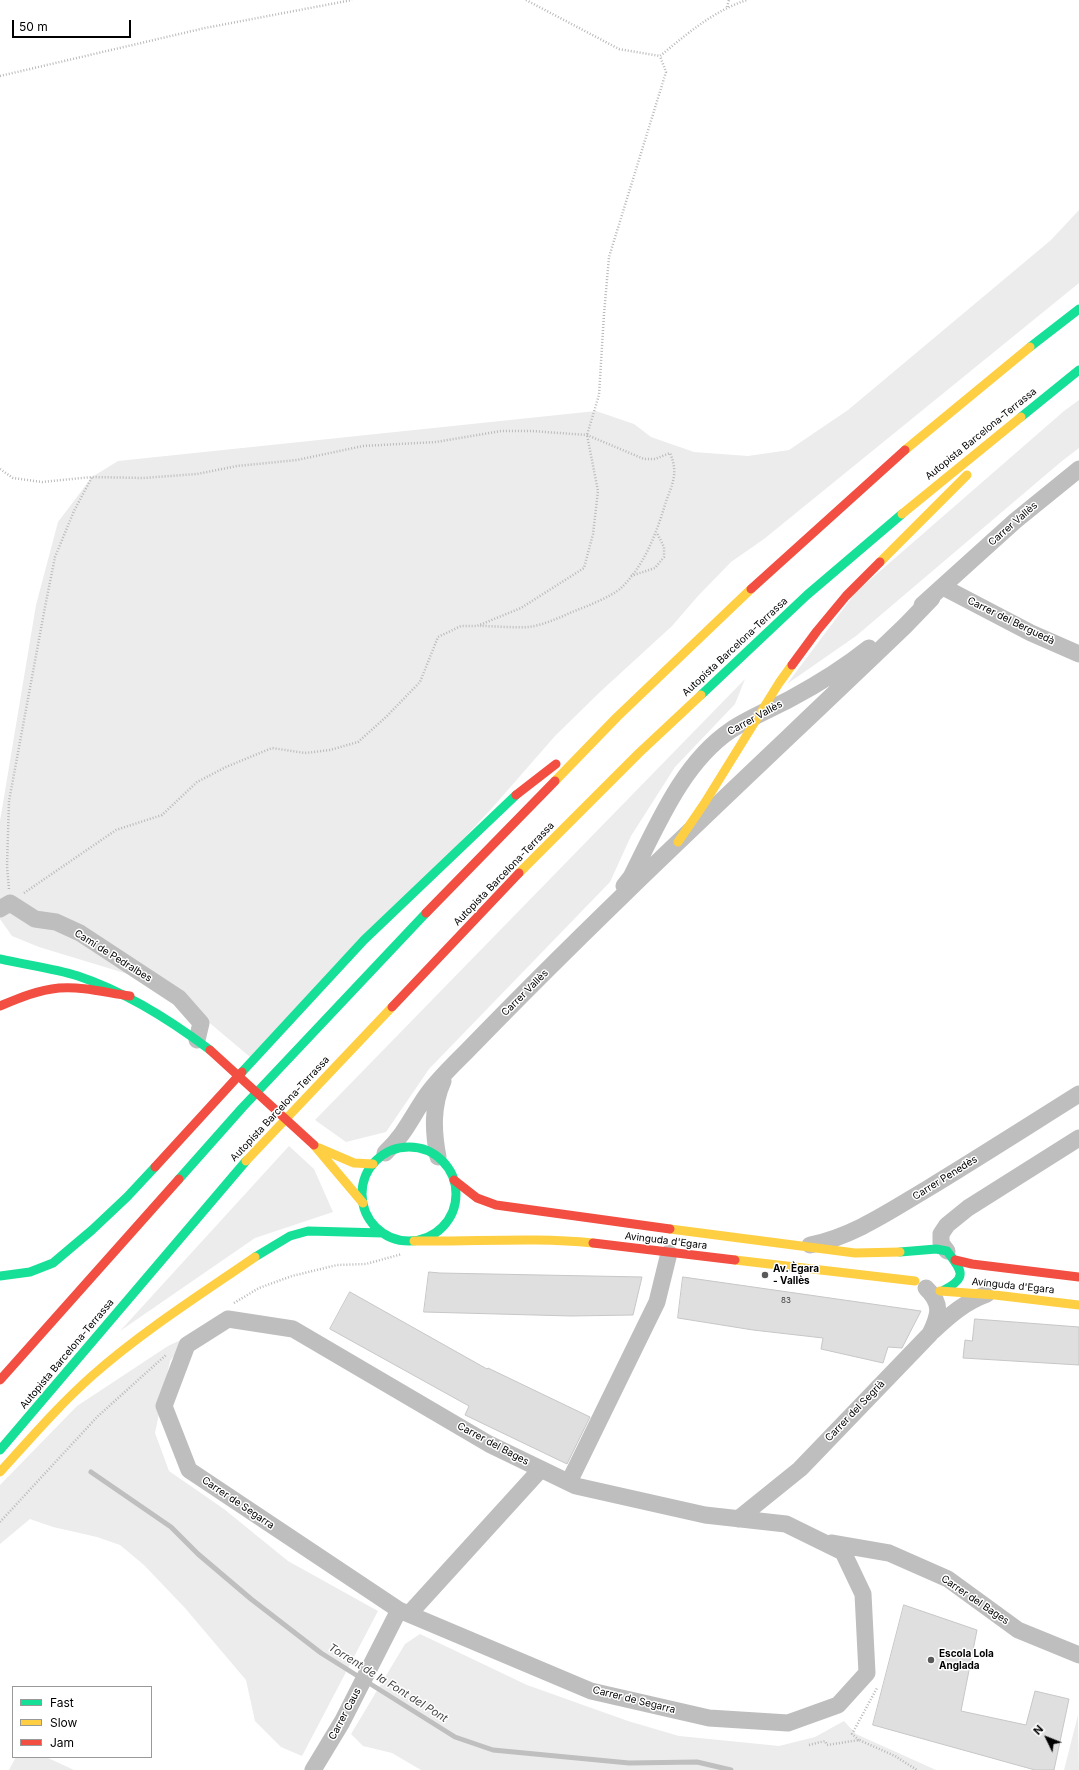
<!DOCTYPE html>
<meta charset="utf-8">
<style>
body{margin:0}
#map{position:relative;width:1079px;height:1770px;overflow:hidden;background:#fff;font-family:Inter,sans-serif}
canvas{display:block}
.legend{position:absolute;left:12px;top:1686px;width:140px;height:72px;box-sizing:border-box;background:#fff;border:1px solid #999;margin:0;padding:5px 7px;list-style:none;font-size:12px;color:#000}
.legend li{display:flex;align-items:center;gap:8px;height:20px}
.legend b{width:20px;border:1px solid #999}
.north{position:absolute;left:1027px;top:1718px;width:40px;height:40px;-webkit-text-stroke:3px #fff;paint-order:stroke;rotate:313deg;font-size:11px;font-weight:700;line-height:16px;text-align:center;color:#000}
.north::after{content:'';display:block;margin:auto;width:14px;height:18px;background:#000;clip-path:polygon(50% 0,100% 100%,50% 72%,0 100%)}
.scale{position:absolute;left:12px;top:20px;width:119px;height:18px;box-sizing:border-box;border:2px solid #000;border-top:0;padding-left:5px;font-size:12px;line-height:14px;white-space:nowrap;color:#000;-webkit-text-stroke:3px #fff;paint-order:stroke}
</style>
<div id="map">
<canvas width="1079" height="1770"></canvas>
<ul class="legend">
<li><b style="height:5px;background:#16e098"></b>Fast</li>
<li><b style="height:5px;background:#ffcf43"></b>Slow</li>
<li><b style="height:5px;background:#f24e42"></b>Jam</li>
</ul>
<div class="north">N</div>
<div class="scale">50 m</div>
</div>
<script>
const ctx = document.querySelector('canvas').getContext('2d');
ctx.lineJoin = 'round';
function fill(path, color) {
  ctx.fillStyle = color;
  ctx.fill(path, 'evenodd');
}
function stroke(path, color, width, dash) {
  ctx.strokeStyle = color;
  ctx.lineWidth = width;
  ctx.lineCap = dash ? 'butt' : 'round';
  ctx.setLineDash(dash || []);
  ctx.stroke(path);
}
function drawText(font, color, halo, rows, align = 'center') {
  ctx.font = font + ' Inter,sans-serif';
  ctx.lineWidth = 3;
  ctx.setLineDash([]);
  ctx.textBaseline = 'middle';
  ctx.strokeStyle = halo;
  ctx.fillStyle = color;
  for (const [text, x, y, turn = 0] of rows) {
    ctx.save();
    ctx.translate(x, y);
    ctx.rotate((+turn || 0) * Math.PI / 180);
    ctx.textAlign = isNaN(turn) ? turn : align;
    if (halo) ctx.strokeText(text, 0, 0);
    ctx.fillText(text, 0, 0);
    ctx.restore();
  }
}
fill(new Path2D(`
 M1079,210V283L764,539L731,562L698,596L672,626L600,692L555,736L493,807L256,1062L199,1014L131,975L39,947L12,936L0,919V821L36,605L58,522L92,477L118,461L596,411L634,424L651,437L694,452L748,456L789,450L848,410L1051,240Z
 M1079,400V448L1062,461L856,636L787,684L856,592L1064,411Z
 M745,679L735,704L675,767L631,836L610,882L429,1069L386,1132L346,1142L315,1120Z
 M289,1146L314,1169L333,1212L255,1238L120,1331Z
 M189,1336L170,1361L155,1433L169,1471L224,1509L288,1561L378,1611L302,1756L281,1747L255,1721L246,1680L185,1608L144,1565L120,1545L97,1537L53,1527L30,1519L0,1544V1485L77,1406L168,1346Z
 M420,1634L527,1685L628,1721L679,1736L779,1746L815,1737L844,1721L856,1734L936,1770H421L392,1753L363,1746L351,1734L405,1644Z
 M1078,1715L1079,1770H1064Z
 M16,1757H46L74,1770H9Z`), '#ececec');
stroke(new Path2D(`
 M91,1472L171,1527L198,1554L251,1599L321,1653L455,1737L493,1750L629,1763L697,1762L731,1770`), '#bfbfbf', 5);
const building = new Path2D(`
 M429,1272L440,1273L642,1277L633,1315L571,1316L424,1312Z
 M683,1277L921,1311L902,1348L888,1347L883,1363L821,1349L823,1338L753,1330L678,1318Z
 M350,1292L487,1369L488,1368L590,1417L567,1464L465,1415L469,1406L330,1329Z
 M975,1319L1079,1327V1365L963,1358L965,1340L972,1341Z
 M904,1605L977,1630L961,1711L1026,1725L1035,1691L1069,1699L1054,1770H1035L873,1725Z`);
fill(building, '#dfdfdf');
stroke(building, '#c7c7c7', 1);
stroke(new Path2D(`
 M526,0L619,49L660,56C687,34 713,11 747,0
 M727,7L729,0
 M0,76L205,28L352,0
 M0,469L13,478L42,482L92,477L143,478L197,474L237,466L297,460L363,446L436,442L501,431H532L587,435L644,459H655L670,453C680,476 670,487 664,508C655,537 643,567 621,588C611,597 585,607 572,612C559,618 543,625 529,627C513,628 496,626 480,626
 M631,576L655,568L664,557V547L657,533
 M9,889L7,866L9,801L45,607L55,557L74,511L92,477
 M24,893L116,830L162,815L197,782L226,767L272,748L305,753L330,750L358,742L386,717L420,682L438,637L461,626H477L521,608L584,568L593,534L598,491L587,435L599,395L604,314L609,257L666,72L660,56
 M234,1303L259,1288L292,1276L337,1265L366,1264L402,1254
 M0,1522L98,1416L166,1355
 M859,1740L852,1734L877,1688
 M809,1745L825,1741L827,1745L859,1740L895,1756L917,1770`), '#b9b9b9', 2.5, [1, 2]);
stroke(new Path2D(`
 M943,587L1031,633L1079,654
 M922,605L1015,521L1079,469
 M624,886L631,877C657,826 682,763 731,730C749,718 771,709 790,699C818,684 844,668 869,648
 M0,909L10,903L35,919L56,922L80,933L179,998L201,1023L197,1040
 M385,1153C405,1134 411,1118 426,1096C437,1080 452,1066 466,1052C608,905 758,767 905,626L932,598
 M438,1157C433,1131 432,1106 443,1081
 M810,1245C852,1237 890,1211 927,1189C978,1158 1028,1126 1079,1094
 M947,1251L941,1243V1234L947,1225L968,1208L1079,1138
 M228,1319L293,1329L489,1444L576,1486L705,1515L786,1524L843,1552L863,1594L867,1673L838,1705L788,1723L709,1718L591,1691L399,1610L189,1470L164,1406L187,1345Z
 M933,1331C950,1315 965,1302 987,1294
 M569,1482L657,1302L669,1253
 M738,1519L800,1469L930,1334C939,1315 943,1304 926,1288
 M831,1543L889,1553L948,1579L1018,1630L1079,1655
 M409,1614L541,1469
 M313,1770L342,1722L399,1610`), '#bebebe', 17);
stroke(new Path2D(`
 M1030,347L1079,309
 M1021,417L1079,370
 M701,695L807,595L902,514
 M0,959C26,965 52,968 78,976C126,992 169,1019 210,1050
 M242,1072L364,940L516,795
 M362 1194a47 47 0 1 1 94 0a47 47 0 1 1-94 0Z
 M179,1179L242,1108L426,913
 M900,1252L936,1249L947,1251C961,1270 969,1277 944,1290
 M255,1257L290,1236L308,1231L383,1233
 M0,1276L30,1272L53,1263L92,1230L127,1197L155,1167
 M0,1450L246,1161`), '#16e098', 9);
stroke(new Path2D(`
 M905,450L1030,347
 M902,514L1021,417
 M880,562L967,475
 M555,781L617,717L751,589
 M678,842L704,804L779,683L792,665
 M519,873L639,753L701,695
 M314,1145L363,1203
 M319,1148L354,1163L373,1164
 M246,1161L392,1007
 M670,1229L855,1253L900,1252
 M414,1241C474,1242 534,1237 593,1243
 M735,1260L915,1281
 M940,1291L995,1295L1079,1305
 M0,1472C30,1439 59,1405 93,1375C143,1331 200,1295 255,1257`), '#ffcf43', 9);
stroke(new Path2D(`
 M751,589L905,450
 M792,665L817,631L846,596L880,562
 M516,795L556,764
 M426,913L555,781
 M0,1006C19,998 38,990 59,988C83,986 107,993 130,996
 M392,1007L519,873
 M155,1167L242,1072
 M454,1180L477,1198L496,1205L670,1229
 M593,1243L735,1260
 M955,1260L972,1264L1079,1277
 M0,1380L179,1179`), '#f24e42', 9);
stroke(new Path2D(`
 M210,1050L314,1145`), '#f24e42', 9);
for (const [x, y, r, color] of [
 [765,1275,4,"#595959"],
 [931,1660,4,"#595959"]
]) {
  const dot = new Path2D();
  dot.arc(x, y, r, 0, 2 * Math.PI);
  ctx.fillStyle = color;
  ctx.fill(dot);
  stroke(dot, '#fff', 1.5);
}
drawText('8px', '#383838', null, [
 ["83",786,1301]
]);
drawText('10px', '#000', '#fff', [
 ["Autopista Barcelona-Terrassa",981,434,-39],
 ["Carrer Vallès",1013,524,-41],
 ["Carrer del Berguedà",1011,621,26],
 ["Autopista Barcelona-Terrassa",735,647,-43],
 ["Carrer Vallès",755,718,-29],
 ["Autopista Barcelona-Terrassa",504,874,-46],
 ["Camí de Pedralbes",113,956,32],
 ["Carrer Vallès",525,993,-45],
 ["Autopista Barcelona-Terrassa",280,1109,-47],
 ["Carrer Penedès",945,1178,-32],
 ["Avinguda d'Egara",666,1241,7],
 ["Avinguda d'Egara",1013,1286,6],
 ["Autopista Barcelona-Terrassa",67,1354,-50],
 ["Carrer del Segrià",855,1411,-46],
 ["Carrer del Bages",493,1444,28],
 ["Carrer de Segarra",238,1503,34],
 ["Carrer del Bages",975,1600,34],
 ["Carrer de Segarra",634,1700,14],
 ["Carrer Caus",345,1714,-62]
]);
drawText('bold 10px', '#000', '#fff', [
 ["Av. Ègara",773,1269],
 ["- Vallès",773,1281],
 ["Escola Lola",939,1654],
 ["Anglada",939,1666]
], 'left');
drawText('italic 11px', '#444', '#fff', [
 ["Torrent de la Font del Pont",388,1683,32]
]);
</script>
